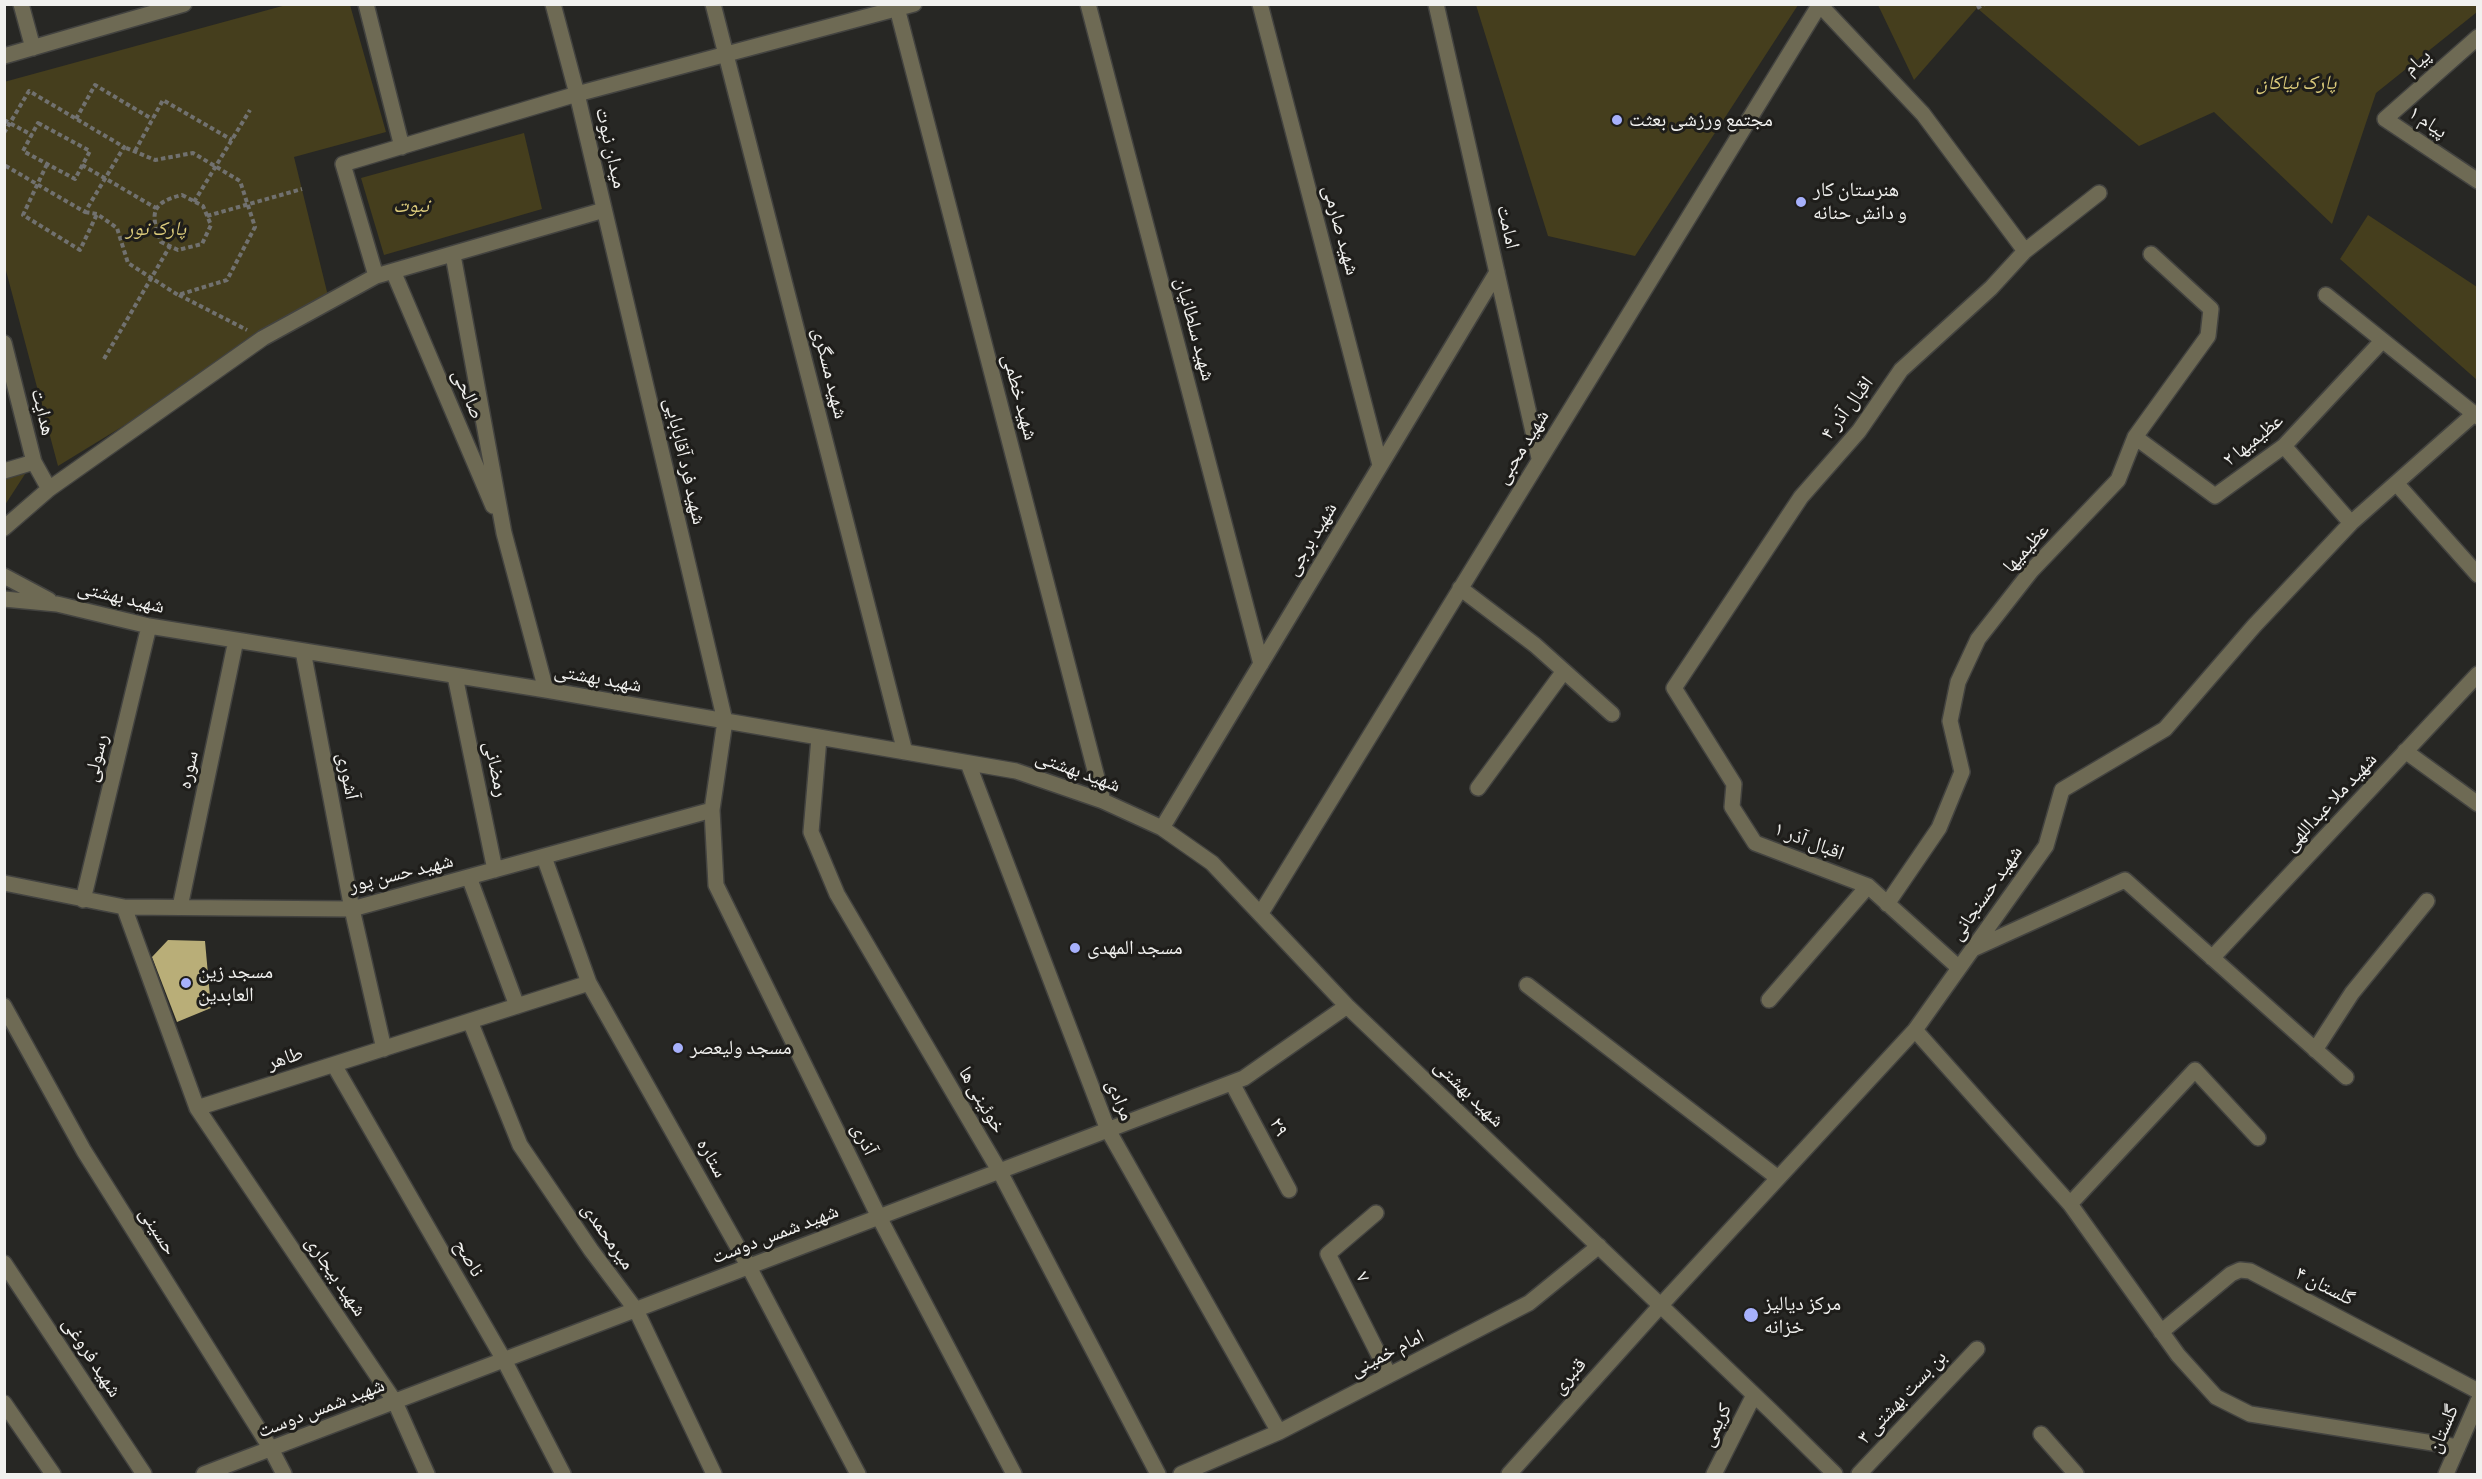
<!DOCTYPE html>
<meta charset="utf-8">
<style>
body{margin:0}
#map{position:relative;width:2482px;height:1479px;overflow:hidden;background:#272724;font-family:"Crimson Pro",serif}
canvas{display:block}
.frame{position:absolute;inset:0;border:6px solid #f1f1ef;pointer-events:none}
</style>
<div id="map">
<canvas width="2482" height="1479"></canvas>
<div class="frame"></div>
</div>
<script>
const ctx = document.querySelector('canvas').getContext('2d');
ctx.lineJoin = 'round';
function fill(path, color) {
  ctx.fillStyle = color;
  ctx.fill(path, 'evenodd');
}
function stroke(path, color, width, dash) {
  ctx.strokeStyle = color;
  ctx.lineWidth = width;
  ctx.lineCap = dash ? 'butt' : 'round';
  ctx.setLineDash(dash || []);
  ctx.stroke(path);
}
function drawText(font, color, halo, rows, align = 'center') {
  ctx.font = font + ' "Crimson Pro","Noto Naskh Arabic",serif';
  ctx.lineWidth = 6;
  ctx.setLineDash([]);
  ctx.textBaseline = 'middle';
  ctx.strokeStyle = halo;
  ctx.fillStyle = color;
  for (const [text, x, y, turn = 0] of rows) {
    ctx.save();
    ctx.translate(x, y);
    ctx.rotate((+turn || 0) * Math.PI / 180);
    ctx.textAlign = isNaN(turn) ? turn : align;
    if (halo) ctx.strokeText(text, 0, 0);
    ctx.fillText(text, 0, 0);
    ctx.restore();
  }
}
fill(new Path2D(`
 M2477,4V12L2376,93L2332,224L2214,112L2139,146L1977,8L1914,80L1878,5Z
 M286,5H350L386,132L294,157L329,300L58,466L5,267L4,82Z
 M1476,5V4L1798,5L1635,256L1548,236Z
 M524,133L542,209L384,255L361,178Z
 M2368,215L2477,287V380L2340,259Z
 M27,471L5,505V478Z`), '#453e1d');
fill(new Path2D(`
 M168,940L205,941L211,1008L177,1022L152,957Z`), '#b9ae78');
const minor = new Path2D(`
 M21,4L33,48
 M366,4L402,147
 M713,4L905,752
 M896,4L1103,801
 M1088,4L1261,664
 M1260,4L1380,465
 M1436,4L1539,458
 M1820,5L1923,114L2025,251
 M2478,37L2385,119L2478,181
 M4,56L184,4
 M453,255L504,533L546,690
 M393,271L493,506
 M376,276L343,164L577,94L914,4
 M2326,295L2478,417
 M4,343L34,462L49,489
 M2135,437L2215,496L2284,446L2382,341
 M2284,446L2351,523
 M4,471L34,462
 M2396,483L2478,575
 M4,528L49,489L263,338L376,276L604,210
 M4,576L49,600
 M1460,588L1535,645L1612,714
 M4,599L57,604L149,626L546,690L1016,771L1103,801L1162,828L1212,863L1347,1006L1770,1410L1835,1474
 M303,651L352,909L384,1049
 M455,676L495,870
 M819,738L811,832L837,894L1000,1172L1158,1474
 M2405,751L2478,804
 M968,763L1108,1130L1279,1432
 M1478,788L1564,671
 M712,810L716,885L879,1217L1014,1474
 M1162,828L1497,272
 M544,857L589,983L749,1267L858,1474
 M469,877L517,1006
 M4,883L124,907L352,909L712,810L725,721L577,94L553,4
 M83,900L149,626
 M1887,904L1939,828L1962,772L1950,721L1958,682L1978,639L2032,570L2118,480L2135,437L2208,336L2211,309L2151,254
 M124,907L197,1108L589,983
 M180,907L236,640
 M1261,913L1820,4
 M1973,949L2125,880L2346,1077
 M2212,958L2478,674
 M1959,968L1868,886L1755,843L1732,807L1734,784L1674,688L1801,497L1859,431L1901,370L1991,288L2025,251L2099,193
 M1527,985L1778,1178
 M1769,1000L1868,886
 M4,1006L84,1151L271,1449L284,1474
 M470,1021L520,1145L591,1250L636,1310L714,1474
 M1915,1030L2070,1204L2178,1355L2216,1397L2250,1414L2458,1447
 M2315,1050L2352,993L2427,901
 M334,1065L504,1360L563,1474
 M1232,1083L1289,1190
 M197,1108L395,1402L427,1474
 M2070,1204L2195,1070L2258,1138
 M1376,1213L1328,1254L1389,1375
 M4,1263L144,1474
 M2161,1332L2231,1274L2240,1270L2250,1271L2478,1391
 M4,1403L53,1474
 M2041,1434L2076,1474
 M204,1474L1244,1078L1347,1006
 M1181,1474L1279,1432L1529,1303L1599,1246
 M1509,1474L1661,1305L1915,1030L2046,846L2062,790L2165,729L2254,626L2351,523L2474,414
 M1714,1474L1754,1395
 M1859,1474L1977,1349
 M2446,1474L2478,1401`);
stroke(minor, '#434340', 18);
stroke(new Path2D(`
 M1977,8L1985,4
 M76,119L95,85L152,119
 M4,120L32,135
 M38,123L90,151L75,179L23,151Z
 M4,133L29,91L124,147L85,212L4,165
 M135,151L163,100L232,140
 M47,164L23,215L80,250L97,214
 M82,165L156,208
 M182,195L203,206L211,225L202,244L178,250L161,242C151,215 149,203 182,195Z
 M194,202L250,110
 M85,212L97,214L117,228L128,263L178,295L227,280L255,227L240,181L193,153L155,160L124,147
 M207,216L302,189
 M179,295L247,330
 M104,359L170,246`), '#71716f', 4, [4.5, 3]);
stroke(minor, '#6e6a54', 15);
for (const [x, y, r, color] of [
 [1617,120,6,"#a7b1fc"],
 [1801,202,6,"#a7b1fc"],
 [1075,948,6,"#a7b1fc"],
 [186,983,6,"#a7b1fc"],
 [678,1048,6,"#a7b1fc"],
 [1751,1315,8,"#a7b1fc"]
]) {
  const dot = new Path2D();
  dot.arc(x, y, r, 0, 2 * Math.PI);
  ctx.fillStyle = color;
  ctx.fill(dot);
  stroke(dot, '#1e1d1a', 2);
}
drawText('20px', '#f1f1ef', '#1e1d1a', [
 ["پیام",2417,62,-41],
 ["پیام ۱",2428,122,34],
 ["میدان نبوت",611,148,77],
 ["امامت",1508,227,77],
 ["شهید صارمی",1341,230,75],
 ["شهید سلطانیان",1195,329,75],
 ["شهید مسگری",830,373,76],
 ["صالحی",468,394,67],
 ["شهید خطمی",1020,397,75],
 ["اقبال آذر ۴",1847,408,-53],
 ["هدایت",43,412,76],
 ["عظیمیها ۲",2253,440,-39],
 ["شهید محبی",1522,447,-58],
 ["شهید فرد آقابابایی",685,461,77],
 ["شهید برجی",1311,539,-59],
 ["عظیمیها",2026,548,-48],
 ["شهید بهشتی",121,597,13],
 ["شهید بهشتی",598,678,10],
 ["رسولی",96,758,-76],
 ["رمضانی",496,769,78],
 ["سوره",188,770,-78],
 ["شهید بهشتی",1078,771,20],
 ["آشوری",348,776,79],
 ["شهید ملا عبداللهی",2330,802,-47],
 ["اقبال آذر ۱",1809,841,21],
 ["شهید حسن پور",401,873,-14],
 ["شهید حسنجانی",1986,893,-55],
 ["طاهر",285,1058,-18],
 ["شهید بهشتی",1469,1093,44],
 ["خوئینی ها",982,1100,60],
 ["مرادی",1120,1100,68],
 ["۲۹",1279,1127,62],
 ["آذری",864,1139,64],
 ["ستاره",712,1158,61],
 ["حسینی",158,1231,58],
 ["شهید شمس دوست",775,1234,-21],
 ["میرمحمدی",608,1236,55],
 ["ناصح",469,1258,60],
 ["شهید بیجاری",336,1276,56],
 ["۷",1363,1277,63],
 ["گلستان ۴",2325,1286,27],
 ["امام خمینی",1387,1353,-27],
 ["شهید فروغی",92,1357,57],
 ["قنبری",1569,1376,-48],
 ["بن بست بهشتی ۳",1902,1397,-47],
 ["شهید شمس دوست",321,1408,-21],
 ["کریمی",1716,1425,-63],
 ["گلستان",2443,1429,-67]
]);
drawText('italic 20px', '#dccb7b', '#1e1d1a', [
 ["پارک نیاکان",2296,83],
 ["نبوت",411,206],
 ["پارک نور",156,229]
]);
drawText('20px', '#f1f1ef', '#1e1d1a', [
 ["مجتمع ورزشی بعثت",1629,120],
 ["هنرستان کار",1813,190],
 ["و دانش حنانه",1813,213],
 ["مسجد المهدی",1087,948],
 ["مسجد زین",198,972],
 ["العابدین",198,995],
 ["مسجد ولیعصر",690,1048],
 ["مرکز دیالیز",1764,1304],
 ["خزانه",1764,1327]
], 'left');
</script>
